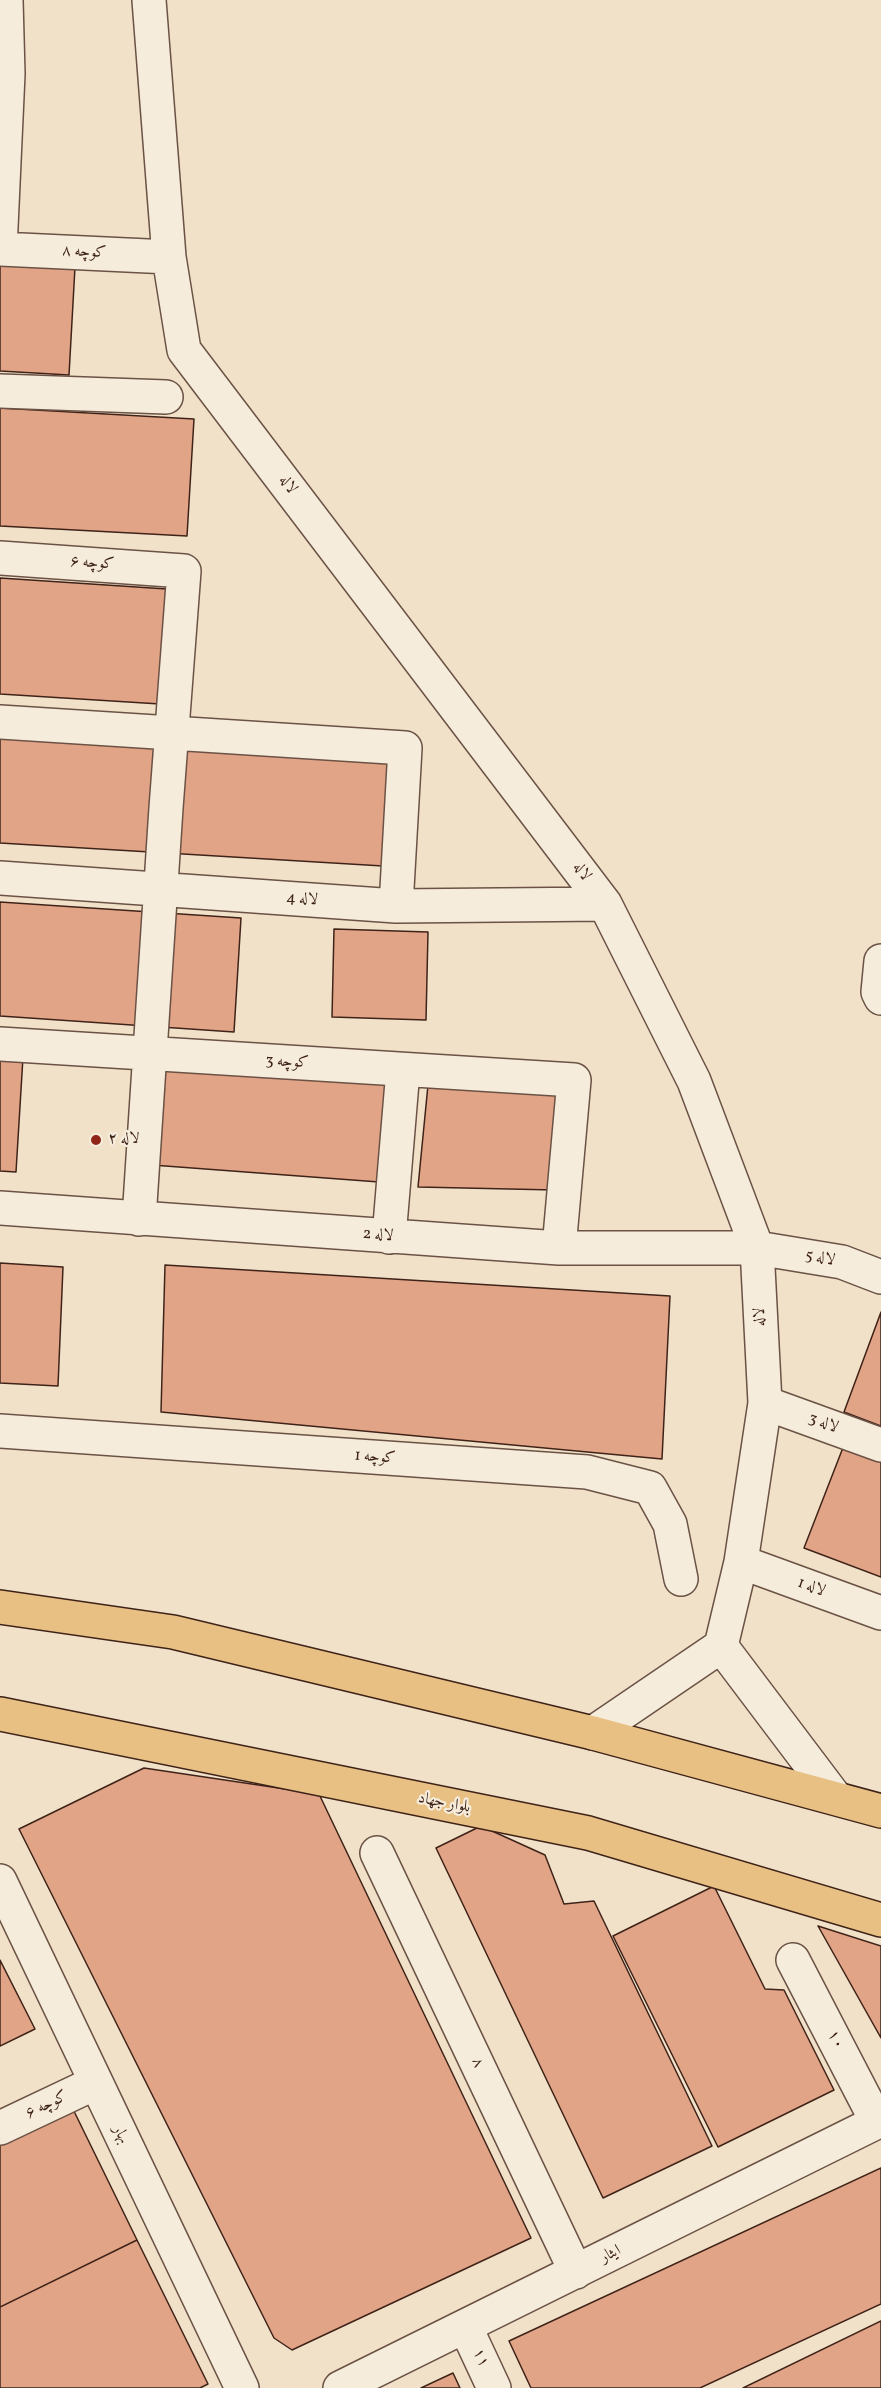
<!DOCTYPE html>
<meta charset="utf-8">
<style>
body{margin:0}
canvas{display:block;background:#f0e1c8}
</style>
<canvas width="881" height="2388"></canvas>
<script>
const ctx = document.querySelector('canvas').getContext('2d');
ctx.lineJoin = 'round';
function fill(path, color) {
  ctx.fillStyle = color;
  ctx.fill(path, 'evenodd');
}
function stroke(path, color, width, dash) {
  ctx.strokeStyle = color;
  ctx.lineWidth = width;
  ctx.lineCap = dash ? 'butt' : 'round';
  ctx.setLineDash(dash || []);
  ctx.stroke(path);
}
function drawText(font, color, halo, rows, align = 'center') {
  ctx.font = font + ' Vollkorn,Amiri,serif';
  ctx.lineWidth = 4.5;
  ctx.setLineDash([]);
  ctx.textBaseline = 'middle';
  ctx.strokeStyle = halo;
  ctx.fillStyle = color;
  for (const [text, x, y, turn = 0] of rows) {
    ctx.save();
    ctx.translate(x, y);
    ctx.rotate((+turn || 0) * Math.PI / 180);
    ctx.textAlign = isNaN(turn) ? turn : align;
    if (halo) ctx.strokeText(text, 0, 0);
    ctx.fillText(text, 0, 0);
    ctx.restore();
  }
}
const building = new Path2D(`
 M0,263L75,267L69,375L0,371Z
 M0,408L194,419L187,536L0,526Z
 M0,578L167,589L160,704L0,694Z
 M0,730L389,753L383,866L0,843Z
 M0,902L241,918L234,1032L0,1016Z
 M334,929L428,932L426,1020L332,1017Z
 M0,1056L23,1057L16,1172L0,1171Z
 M162,1063L388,1069L379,1182L152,1165Z
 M428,1085L560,1088L555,1190L418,1187Z
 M0,1263L63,1267L58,1386L0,1383Z
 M165,1265L670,1296L662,1459L161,1412Z
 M881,1312V1426L844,1412Z
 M844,1445L881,1459V1577L804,1548Z
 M144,1768L319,1794L531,2238L292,2350L274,2338L19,1829Z
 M481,1826L545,1855L564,1904L594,1901L712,2146L603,2198L436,1848Z
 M714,1886L765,1989L784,1990L834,2090L718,2147L613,1936Z
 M818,1926L881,1946V2038Z
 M0,1960L35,2029L0,2046Z
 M70,2103L137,2240L0,2307V2137Z
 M881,2168V2304L700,2388H531L509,2341Z
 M137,2240L208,2384L200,2388H0V2307Z
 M881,2321V2388H743Z
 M453,2373L460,2388H421Z`);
fill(building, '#e2a487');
stroke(building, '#3f2319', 1.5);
const minor = new Path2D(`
 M149,0L169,257L184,350L605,904L694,1081L757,1248L765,1403L741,1562L721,1646
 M0,249L8,74L6,0
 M0,249L169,257
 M0,391L166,397
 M0,558L184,571L166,808L139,1219
 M0,722L405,748L396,906
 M0,878L396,906L605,904
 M881,961L878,992L881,998
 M0,1044L574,1080L559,1248
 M0,1208L559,1248H757L842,1262L881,1277
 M389,1237L403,1070
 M765,1403L881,1445
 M0,1431L587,1472L650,1488L670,1524L681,1579
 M741,1562L881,1613
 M721,1646L835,1797
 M593,1733L721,1646
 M377,1853L576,2272
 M0,1881L242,2388
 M793,1960L876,2120
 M0,2128L95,2083
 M466,2328L494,2388
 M340,2388L881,2120`);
const major = new Path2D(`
 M0,1607L173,1632L593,1733L881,1811
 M0,1714L588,1833L881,1920`);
stroke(minor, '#6b5245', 36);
stroke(major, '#3f2319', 36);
stroke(minor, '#f5ecdb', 33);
stroke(major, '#e8c084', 33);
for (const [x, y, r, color] of [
 [96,1140,6,"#8f2418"]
]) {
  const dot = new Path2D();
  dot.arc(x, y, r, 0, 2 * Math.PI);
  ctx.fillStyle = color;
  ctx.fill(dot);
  stroke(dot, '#f5ecdb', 2);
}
drawText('16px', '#3f2319', '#f5ecdb', [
 ["کوچه ۸",84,253,3],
 ["لاله",287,485,53],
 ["کوچه ۶",92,564,4],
 ["لاله",581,872,53],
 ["لاله 4",302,900,4],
 ["کوچه 3",287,1063,3],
 ["لاله 2",378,1236,4],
 ["لاله 5",820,1259,10],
 ["لاله",761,1317,-93],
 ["لاله 3",823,1424,20],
 ["کوچه 1",375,1458,4],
 ["لاله 1",811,1588,20],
 ["بلوار جهاد",444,1804,11],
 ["۱۰",835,2040,62],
 ["۸",477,2063,65],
 ["کوچه ۶",47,2106,-26],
 ["بهار",120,2135,64],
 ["ایثار",611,2255,-27],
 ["۱۱",480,2358,65]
]);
drawText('16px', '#3f2319', '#f5ecdb', [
 ["لاله ۲",108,1140]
], 'left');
</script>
